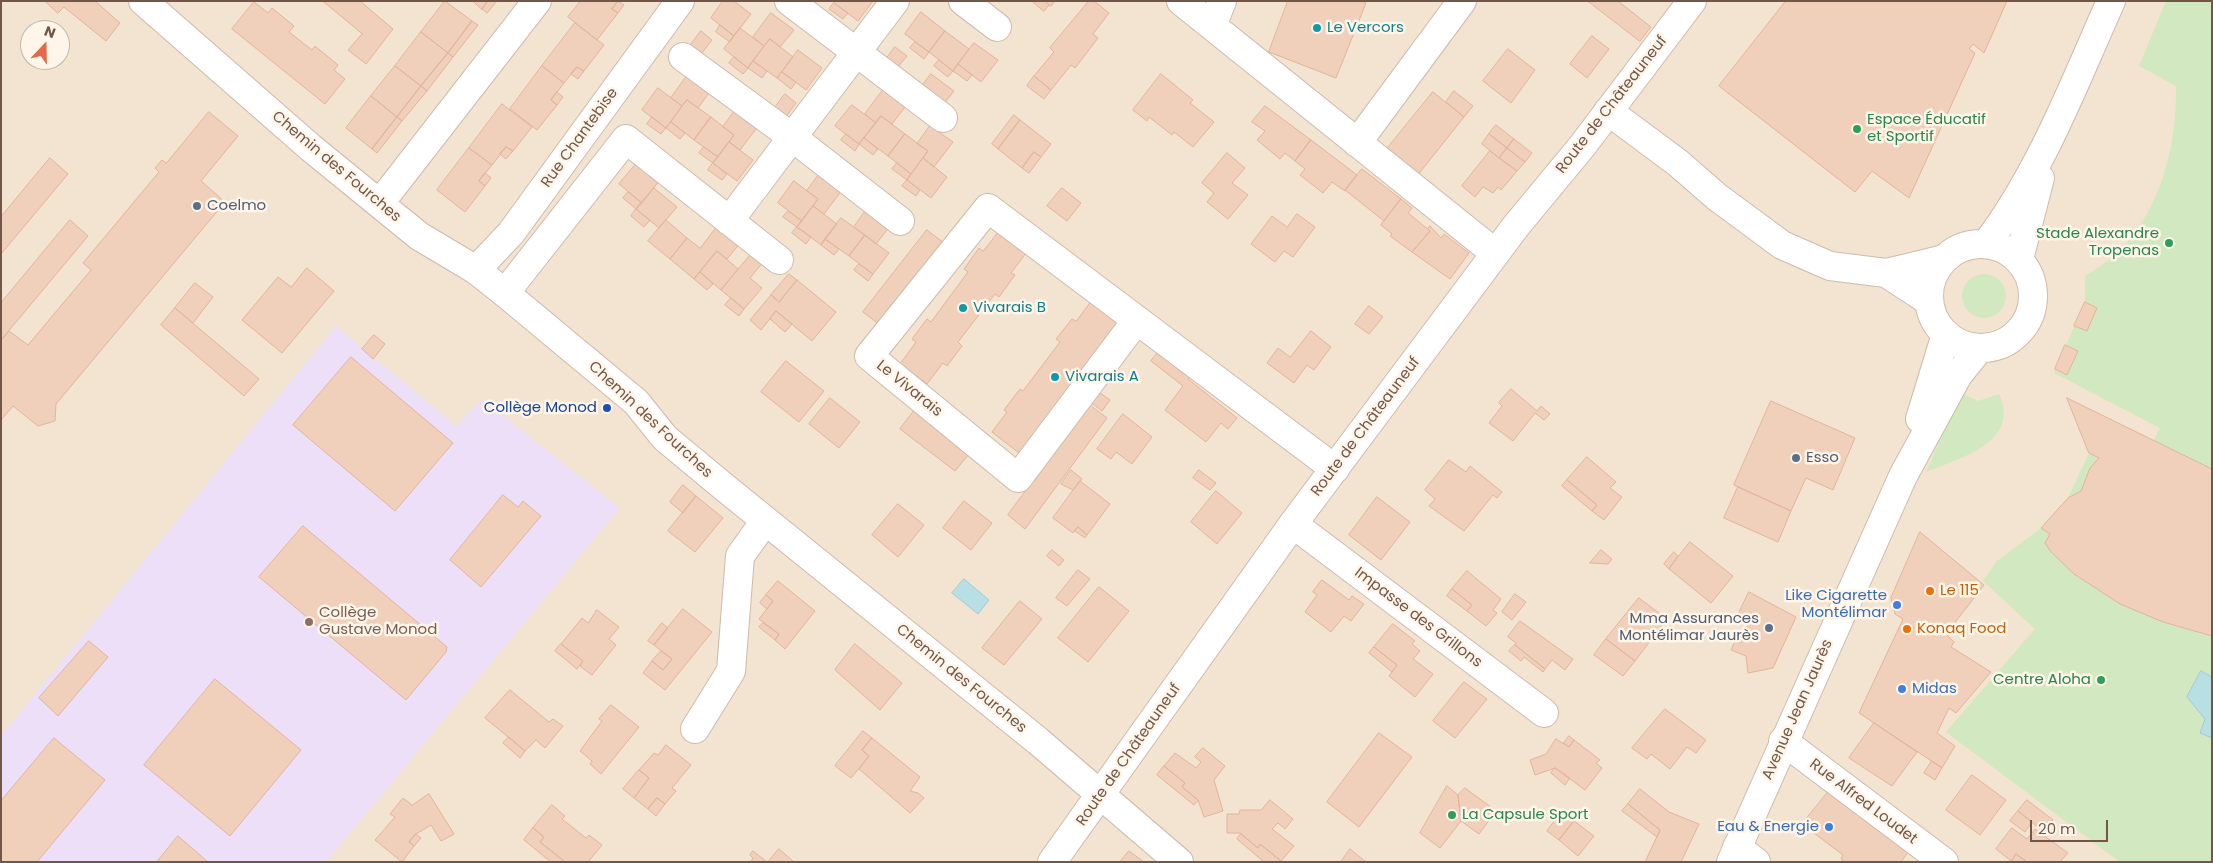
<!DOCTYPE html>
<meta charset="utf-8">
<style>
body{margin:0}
#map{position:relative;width:2213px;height:863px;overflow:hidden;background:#fbf1e2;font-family:Poppins,sans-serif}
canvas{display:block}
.frame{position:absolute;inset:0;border:2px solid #725749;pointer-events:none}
.north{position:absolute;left:20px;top:20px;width:50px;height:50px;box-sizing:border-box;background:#fff5e8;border:1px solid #c7b6a8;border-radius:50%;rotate:21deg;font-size:14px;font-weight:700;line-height:20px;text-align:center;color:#725749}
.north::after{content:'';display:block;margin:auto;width:18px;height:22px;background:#e3694a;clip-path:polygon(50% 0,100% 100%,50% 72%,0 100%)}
.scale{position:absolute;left:2030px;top:820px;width:78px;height:22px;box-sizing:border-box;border:2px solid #725749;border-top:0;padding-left:6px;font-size:15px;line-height:18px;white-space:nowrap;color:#725749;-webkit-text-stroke:4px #fff5e8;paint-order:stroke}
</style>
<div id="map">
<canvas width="2213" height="863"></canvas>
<div class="frame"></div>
<div class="north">N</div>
<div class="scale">20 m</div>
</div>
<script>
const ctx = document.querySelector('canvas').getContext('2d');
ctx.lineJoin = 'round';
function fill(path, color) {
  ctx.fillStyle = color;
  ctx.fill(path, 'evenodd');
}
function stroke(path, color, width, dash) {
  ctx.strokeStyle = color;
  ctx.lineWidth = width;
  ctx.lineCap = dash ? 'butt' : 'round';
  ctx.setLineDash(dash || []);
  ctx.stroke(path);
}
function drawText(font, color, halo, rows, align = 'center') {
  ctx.font = font + ' Poppins,sans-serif';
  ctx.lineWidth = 5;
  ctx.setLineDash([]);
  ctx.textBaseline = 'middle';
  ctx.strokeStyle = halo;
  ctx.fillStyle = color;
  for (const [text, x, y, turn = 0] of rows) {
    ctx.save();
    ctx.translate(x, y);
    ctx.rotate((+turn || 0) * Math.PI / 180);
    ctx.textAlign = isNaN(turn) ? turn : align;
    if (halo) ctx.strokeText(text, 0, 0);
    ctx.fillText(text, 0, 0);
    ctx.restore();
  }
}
fill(new Path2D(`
 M1,1H2212V862H1ZM30,30H60V60H30Z`), '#f3e3d1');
fill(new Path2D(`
 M336,326L456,426L482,399L620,508L326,862H1V736Z`), '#eedff8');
fill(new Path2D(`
 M2166,1H2212V862H2120L1946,732L2035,629L1983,581L1997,561L2041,528L2068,498L2089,453L2067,398L2153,441L2160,428L2054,373L2085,302V276C2095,269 2107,263 2116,254C2161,211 2177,146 2176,86L2139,66Z
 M1962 296a22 22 0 1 1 44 0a22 22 0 1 1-44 0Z
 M1961,393L1978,401L1999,394C2021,443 1960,458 1926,472Z`), '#d2e8c1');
const water = new Path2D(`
 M964,579L989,600L978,614L952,593Z
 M2201,671L2212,677V738L2200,733L2205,719L2187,697Z`);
fill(water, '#b8dfe4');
stroke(water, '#9eced6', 1);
const building = new Path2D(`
 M45,1H95L120,23L106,41L64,7L58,13Z
 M323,1H360L393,29L366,64L348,50L362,34Z
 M445,1L472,21L448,53L421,32Z
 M473,1H488L482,9Z
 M488,1H497L487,13L482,9Z
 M581,1H618L612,9L618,13L597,40L568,17Z
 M618,1L624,5L618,13L612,9Z
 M723,1H734L751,14L734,36L711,18Z
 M835,1H873L858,21L834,3Z
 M1032,1H1045L1049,5L1044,11Z
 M1045,1H1055L1051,6Z
 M1089,1H1094L1109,13L1093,34L1098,38L1075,68L1071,65L1051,90L1034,76L1054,52L1050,48Z
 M1288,1H1361L1366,3L1336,78L1269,52Z
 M1588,1H1618L1651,27L1640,41Z
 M1786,1H2007L1984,53L1973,44L1969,49L1975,53L1909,198L1872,171L1855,192L1719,86Z
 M254,2L268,13L272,8L294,26L289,32L312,50L315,46L338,65L334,70L345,79L325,104L232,29Z
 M834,3L848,13L843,19L829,9Z
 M921,12L945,31L929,52L905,34Z
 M771,13L794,30L780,47L770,39L764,46L753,37Z
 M472,21L478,25L453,57L448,53Z
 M575,23L604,45L584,71L577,67L564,83L542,66Z
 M720,25L734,36L730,42L716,32Z
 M740,28L764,46L748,68L724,49Z
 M701,31L712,40L698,58L687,50Z
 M945,31L969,49L953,71L929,52Z
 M421,32L448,53L421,86L395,66Z
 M1592,36L1609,49L1587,78L1570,64Z
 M770,39L793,57L777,78L753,61Z
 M915,42L929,52L924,59L910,48Z
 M974,43L998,60L981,82L958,64Z
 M895,47L907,56L892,74L881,66Z
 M1508,49L1535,70L1511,103L1483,81Z
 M798,50L822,68L806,90L782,72Z
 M448,53L453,57L427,91L421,86Z
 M734,57L748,68L743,74L729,63Z
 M939,60L953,71L948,77L934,66Z
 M753,61L767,71L762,78L748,68Z
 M958,64L972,75L967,81L953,71Z
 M395,66L421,86L397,117L371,96Z
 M542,66L564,83L551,100L557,105L537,130L510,109Z
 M577,67L584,71L578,79L571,74Z
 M782,72L796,82L791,89L777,78Z
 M689,73L711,90L698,108L687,100L682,106L671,98Z
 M931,74L954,91L939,110L917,93Z
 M1161,74L1193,100L1190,103L1214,122L1193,147L1174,132L1172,135L1149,117L1147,121L1133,110Z
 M1034,76L1051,90L1044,99L1027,86Z
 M421,86L427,91L402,121L397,117Z
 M658,88L682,106L666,128L642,110Z
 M883,90L905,107L892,124L881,116L876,123L865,114Z
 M1454,91L1473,106L1464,117L1446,102Z
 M557,92L563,97L557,105L551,100Z
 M1433,92L1464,117L1417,176L1386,150Z
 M785,94L796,103L782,122L771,113Z
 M371,96L397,117L372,149L346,128Z
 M687,100L711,117L694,140L671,122Z
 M502,104L532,127L513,151L506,147L492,165L469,148Z
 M852,105L876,123L859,144L835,126Z
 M1265,106L1311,140L1295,161L1285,153L1280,159L1257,140L1265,131L1252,122Z
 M736,109L759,125L740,150L729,142L734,135L723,127Z
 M209,112L238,136L201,181L225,202L56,404L55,421L38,426L13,406L1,420V340L9,331L28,345L91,270L83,263L159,172L155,168L162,160L166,163Z
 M1014,115L1020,120L998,149L992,144Z
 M881,116L905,134L888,156L864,138Z
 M397,117L402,121L377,153L372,149Z
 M652,117L666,128L661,134L647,124Z
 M711,117L734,135L718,157L694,140Z
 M1020,120L1051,144L1041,157L1034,152L1022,168L998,149Z
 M671,122L685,133L680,139L666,128Z
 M1496,125L1514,139L1507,148L1489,134Z
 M930,126L953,142L934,167L923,158L928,151L917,144Z
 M846,134L859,144L855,151L841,140Z
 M905,134L928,151L911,174L888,156Z
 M1489,134L1507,148L1499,158L1482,144Z
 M864,138L878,149L873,155L859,144Z
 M1514,139L1532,153L1525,162L1507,148Z
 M1311,140L1357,175L1345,191L1332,182L1323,193L1300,175L1305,169L1295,161Z
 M729,142L753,160L737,181L713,163Z
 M506,147L513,151L506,159L500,154Z
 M704,147L718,157L713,163L699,153Z
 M469,148L492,165L479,181L485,186L465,212L437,190Z
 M1507,148L1525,162L1517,171L1499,158Z
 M1490,151L1517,171L1501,190L1498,187L1493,193L1483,187L1475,197L1462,186Z
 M1034,152L1041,157L1029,173L1022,168Z
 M1227,153L1245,168L1232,183L1248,195L1228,219L1207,202L1214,193L1202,183Z
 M50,158L68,174L1,254V217Z
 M923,158L947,177L931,198L907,180Z
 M637,163L659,181L642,203L619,184Z
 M713,163L727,174L722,180L708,170Z
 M897,163L911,174L907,180L892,169Z
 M1362,169L1401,199L1384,221L1345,190Z
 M485,173L491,178L485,186L479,181Z
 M820,173L842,190L824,214L813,206L818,199L807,191Z
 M907,180L920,190L916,196L902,186Z
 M794,181L818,199L802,221L778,203Z
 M654,188L677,207L659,228L636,209Z
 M1062,188L1081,203L1067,221L1047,206Z
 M628,192L642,203L636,209L623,198Z
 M1401,199L1412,208L1408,213L1430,231L1412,252L1390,236L1392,234L1381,225Z
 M813,206L837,224L821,245L797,227Z
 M636,209L650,220L644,227L631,216Z
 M867,209L890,226L876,244L854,227Z
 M788,211L802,221L797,227L783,217Z
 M1297,214L1315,227L1293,257L1284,251L1275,262L1251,244L1272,216L1287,227Z
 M841,218L865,235L849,256L825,239Z
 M70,220L88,236L1,340V303Z
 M666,220L687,238L670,259L648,241Z
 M719,224L741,242L727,259L717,251L694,279L670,259L687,238L700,248Z
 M1430,226L1441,238L1444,234L1469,253L1450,279L1412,252L1430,231L1428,229Z
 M797,227L811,237L806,244L792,233Z
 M927,230L944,243L880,325L863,312Z
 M998,233L1026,253L1011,273L1015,275L999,297L995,294L958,342L962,346L947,366L943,363L927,384L900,364L916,342L912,339L927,319L931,322L968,272L964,269L979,248L983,251Z
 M865,235L889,253L873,274L849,256Z
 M825,239L839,249L834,255L821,245Z
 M717,251L738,269L721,290L700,272Z
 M753,252L764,261L750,278L762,288L744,309L721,290Z
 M859,264L873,274L868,281L854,270Z
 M307,268L334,291L282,353L242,320L278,277L291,287Z
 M700,272L713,284L707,290L694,279Z
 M789,274L797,280L779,302L771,295Z
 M797,280L836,312L812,341L776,311L761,330L750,320L771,295L779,302Z
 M195,283L213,297L193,323L175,308Z
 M731,298L744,309L739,316L725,305Z
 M1091,302L1117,322L1102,343L1106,345L1091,365L1087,362L1050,412L1053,415L1037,436L1034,433L1019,453L992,432L1007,412L1004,410L1020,389L1023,391L1060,342L1056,339L1072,319L1076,321Z
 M2085,302L2097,308L2087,331L2074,326Z
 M1369,306L1383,317L1369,334L1355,324Z
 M175,308L259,379L244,396L161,325Z
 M776,311L792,324L785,332L770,319Z
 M1311,331L1331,347L1314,370L1307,365L1294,383L1267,363L1278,348L1290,357Z
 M374,335L385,344L373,359L362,349Z
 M2065,345L2078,351L2067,375L2055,369Z
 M1159,351L1191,375L1188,379L1237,418L1228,429L1221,423L1206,442L1165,410L1183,386L1151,361Z
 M351,357L453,443L395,511L293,425Z
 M786,361L824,391L799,422L761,392Z
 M1511,389L1537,411L1541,406L1550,414L1544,420L1535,413L1513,441L1489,423L1502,406L1499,403Z
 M1100,393L1110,400L1102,411L1092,403Z
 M830,398L860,422L839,448L809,424Z
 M2067,398L2212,469V636L2163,622L2120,604L2074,574L2051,552L2045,543L2050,534L2041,528L2068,498L2081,491L2090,468L2099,458L2089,453Z
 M1771,401L1855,438L1833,490L1806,478L1791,511L1734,485Z
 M1090,405L1107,418L1025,529L1008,515Z
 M914,411L969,454L955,471L900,429Z
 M1123,414L1152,437L1132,464L1116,452L1111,459L1097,449Z
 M1587,457L1616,482L1610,488L1622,497L1604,520L1592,511L1597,505L1567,480Z
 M1449,460L1466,472L1470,466L1502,492L1497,498L1493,495L1464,531L1429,506L1435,499L1425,490Z
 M1071,470L1082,479L1073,490L1061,484Z
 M1199,470L1216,483L1210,490L1193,478Z
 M1567,480L1597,505L1592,511L1562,486Z
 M1080,481L1110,504L1087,535L1078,527L1073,533L1053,518Z
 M683,485L696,496L683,513L670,502Z
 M1738,487L1791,511L1778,542L1724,518Z
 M1216,491L1242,513L1217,544L1191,522Z
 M503,495L518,507L523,501L541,516L481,587L450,560Z
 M696,496L723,518L695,552L668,531Z
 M1377,497L1410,522L1381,560L1349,535Z
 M964,501L992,523L971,550L943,528Z
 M898,504L924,525L898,557L872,535Z
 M303,526L447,647L446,652L406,700L259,577Z
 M1078,527L1087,535L1085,538L1075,531Z
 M1920,532L1984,585L1946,634L1954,642L1951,647L1991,672L1956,713L1949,708L1937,733L1955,746L1942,768L1859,713L1903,619L1895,614L1891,598Z
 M1690,542L1733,576L1711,603L1669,569Z
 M1052,550L1064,560L1059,566L1047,556Z
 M1601,550L1612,559L1608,564L1590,563Z
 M1674,552L1678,556L1669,569L1664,564Z
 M1078,570L1090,579L1067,606L1056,598Z
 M1467,571L1501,599L1493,610L1497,613L1486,626L1467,611L1472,605L1452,589Z
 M1322,580L1349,600L1352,596L1364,604L1351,621L1344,616L1331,632L1305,612L1317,595L1313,592Z
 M778,581L815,611L785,649L775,640L779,634L759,619L773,601L766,595Z
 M1099,587L1129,611L1088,662L1058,638Z
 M1452,589L1472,605L1467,611L1447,596Z
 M1749,592L1796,617L1773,668L1748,673L1746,656L1731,650L1735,641L1741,643L1748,624L1736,619Z
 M1515,594L1526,602L1512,620L1502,612Z
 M766,595L773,601L767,609L760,603Z
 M1639,598L1667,619L1635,661L1606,639Z
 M1020,601L1042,619L1004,665L982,648Z
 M683,609L712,632L665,690L643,673L652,661L663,670L672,659L654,645Z
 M597,610L619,627L609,639L616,645L592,675L580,666L583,661L561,644L582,618L588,623Z
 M1520,621L1573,659L1565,670L1552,660L1545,669L1515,645L1516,643L1508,637Z
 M662,623L668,628L654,645L648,641Z
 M763,623L779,634L775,640L759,627Z
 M1393,624L1415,641L1412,644L1420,651L1413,659L1433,674L1415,697L1389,676L1397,665L1374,647Z
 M1606,639L1635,661L1623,676L1594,655Z
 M89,641L108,657L58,716L39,698Z
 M561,644L583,661L577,669L555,651Z
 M855,644L902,683L880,710L835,670Z
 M1515,645L1545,669L1543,672L1524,657L1521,661L1509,651Z
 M1374,647L1397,665L1392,672L1369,653Z
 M661,651L672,659L663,670L652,661Z
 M215,679L301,750L230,836L144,765Z
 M1464,682L1487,699L1455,738L1433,721Z
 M510,690L549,722L553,719L563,726L545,748L536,740L525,751L485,718Z
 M611,705L639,727L601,774L590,764L592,761L580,751L602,721L599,719Z
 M1665,709L1706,740L1696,753L1687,747L1670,769L1651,754L1647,759L1632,748Z
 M1874,723L1917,752L1892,786L1849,758Z
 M863,731L872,738L862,750L869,756L851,778L835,766Z
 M1379,733L1412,757L1359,827L1327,802Z
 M1569,736L1574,740L1569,747L1564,743Z
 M509,737L525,751L520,758L503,743Z
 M54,738L105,780L37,862H1V801Z
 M872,738L920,777L910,791L918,793L924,798L910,813L859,769L869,756L862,750Z
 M1556,739L1569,747L1574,740L1600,760L1596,763L1602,768L1585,790L1555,768L1535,775L1530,760L1546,754Z
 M666,745L691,765L672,788L676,791L665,804L657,798L648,809L634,798L649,778L639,770L654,753L658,755Z
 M1203,748L1225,766L1214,780L1223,811L1204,817L1198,800L1182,787L1185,783L1164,766L1175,753L1196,768L1201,762L1195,757Z
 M1932,761L1942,768L1935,780L1924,773Z
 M1164,766L1185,783L1182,787L1198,800L1194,805L1157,775Z
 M1555,768L1570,778L1565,785L1551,773Z
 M639,770L649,778L634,798L623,789Z
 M1972,775L2006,800L1980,835L1946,810Z
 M1447,786L1458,795L1461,821L1440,848L1420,833Z
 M1465,788L1496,811L1479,834L1461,821L1458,795Z
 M1640,789L1669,812L1699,824L1681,862H1645L1660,830L1628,804Z
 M1829,791L1909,851L1901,862H1845L1841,859L1843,855L1802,824Z
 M429,794L454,834L441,841L431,825L416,834L409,842L414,846L402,862L375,840L395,817L390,814L403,798L412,805Z
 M657,798L665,804L656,816L648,809Z
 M1270,800L1293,819L1285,829L1278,823L1272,829L1294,846L1281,861L1260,844L1258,848L1240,833H1227V814H1239L1240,810H1261Z
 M2027,800L2053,820L2044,832L2018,811Z
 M1628,804L1660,830L1657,837L1622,811Z
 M552,805L565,816L562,819L586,838L589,835L602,845L588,862H565L540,842L544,837L533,828Z
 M2018,811L2032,822L2025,832L2010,821Z
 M1562,812L1574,821L1559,840L1547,831Z
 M1574,821L1594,836L1578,856L1559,840Z
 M533,828L544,837L540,842L565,862H551L524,840Z
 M2012,828L2027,839L2035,829L2068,853L2060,862H2027L2016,854L2011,861L1996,849Z
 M416,834L421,838L414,846L409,842Z
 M1241,834L1258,848L1260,844L1281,861L1264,862L1237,839Z
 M178,836L208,862H157Z
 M779,849L794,862H768Z
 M1350,849L1366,862H1341Z
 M753,851L767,862H751L753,858L750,855Z
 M1129,851L1144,862H1120Z
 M2016,854L2027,862H2012Z`);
fill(building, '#f0cfbb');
stroke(building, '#e2b59c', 1);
const street = new Path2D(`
 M789,1L943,118
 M963,1L997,27
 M1181,1L1495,253
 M1212,26L1222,1
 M683,57L792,137L900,221
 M1608,111L1678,163L1717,197L1782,245L1830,266L1886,273L1944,259
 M1357,143L1462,1
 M380,203L537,1
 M729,221L895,1
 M476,270L511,233L680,1
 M1886,273L1929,301
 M505,293L626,139L779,260
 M1136,321L1018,478L869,356L988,208L1335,469
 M1293,524L1544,713
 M695,729L731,671L740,556L765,521
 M1783,741L1944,862
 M1737,847L1756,862`);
const secondary = new Path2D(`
 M143,1L311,148L419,236L476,270L505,293L636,402L665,438L724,487L1038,741L1179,862
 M1987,243C2041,171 2074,84 2111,1
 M1929 296a52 52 0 1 1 104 0a52 52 0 1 1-104 0Z
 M2019,259L2040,178
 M1920,419L1946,334
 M1052,862L1293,524L1516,226L1583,145L1692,1
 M1731,862L1903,476L1958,375L1979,349`);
stroke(street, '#cebbac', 30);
stroke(secondary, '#d1baaa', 30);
stroke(street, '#fff', 28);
stroke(secondary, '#fff', 28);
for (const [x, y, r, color] of [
 [1317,28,5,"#0f9aa8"],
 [1857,129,5,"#2e9e5b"],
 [197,206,5,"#5c6f8a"],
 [2169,243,5,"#2e9e5b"],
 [963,308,5,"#0f9aa8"],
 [1055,377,5,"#0f9aa8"],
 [607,408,5,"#1a4fb4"],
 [1796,458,5,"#5c6f8a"],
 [1930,591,5,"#e8710a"],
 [1897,605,5,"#3f7fe0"],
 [309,622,5,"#8d6e63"],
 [1769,628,5,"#5c6f8a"],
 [1907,629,5,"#e8710a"],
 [2101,680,5,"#2e9e5b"],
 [1902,689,5,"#3f7fe0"],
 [1452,815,5,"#2e9e5b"],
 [1829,827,5,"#3f7fe0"]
]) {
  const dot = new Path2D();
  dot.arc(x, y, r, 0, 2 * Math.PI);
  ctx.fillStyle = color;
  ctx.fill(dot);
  stroke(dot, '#fff5e8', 2);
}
drawText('15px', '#0d838f', '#fff5e8', [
 ["Le Vercors",1327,28],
 ["Vivarais B",973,308],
 ["Vivarais A",1065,377]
], 'left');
drawText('15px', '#725749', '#fff5e8', [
 ["Route de Châteauneuf",1612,105,-52],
 ["Rue Chantebise",580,138,-54],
 ["Chemin des Fourches",336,167,40],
 ["Le Vivarais",909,389,39],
 ["Chemin des Fourches",650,420,43],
 ["Route de Châteauneuf",1366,427,-53],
 ["Impasse des Grillons",1418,618,37],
 ["Chemin des Fourches",961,679,39],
 ["Avenue Jean Jaurès",1798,710,-66],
 ["Route de Châteauneuf",1129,755,-55],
 ["Rue Alfred Loudet",1863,802,37]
]);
drawText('15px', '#27864d', '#fff5e8', [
 ["Espace Éducatif",1867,120],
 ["et Sportif",1867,137],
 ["Stade Alexandre",2159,234,"right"],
 ["Tropenas",2159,251,"right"],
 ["Centre Aloha",2091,680,"right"],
 ["La Capsule Sport",1462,815]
], 'left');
drawText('15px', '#4e5e75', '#fff5e8', [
 ["Coelmo",207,206],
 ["Esso",1806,458],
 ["Mma Assurances",1759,619,"right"],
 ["Montélimar Jaurès",1759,636,"right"]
], 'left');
drawText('15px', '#164399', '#fff5e8', [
 ["Collège Monod",597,408]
], 'right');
drawText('15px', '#c56008', '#fff5e8', [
 ["Le 115",1940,591],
 ["Konaq Food",1917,629]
], 'left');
drawText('15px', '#366cbe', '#fff5e8', [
 ["Like Cigarette",1887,596],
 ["Montélimar",1887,613],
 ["Midas",1912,689,"left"],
 ["Eau & Energie",1819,827]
], 'right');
drawText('15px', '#785e54', '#fff5e8', [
 ["Collège",319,613],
 ["Gustave Monod",319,630]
], 'left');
</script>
